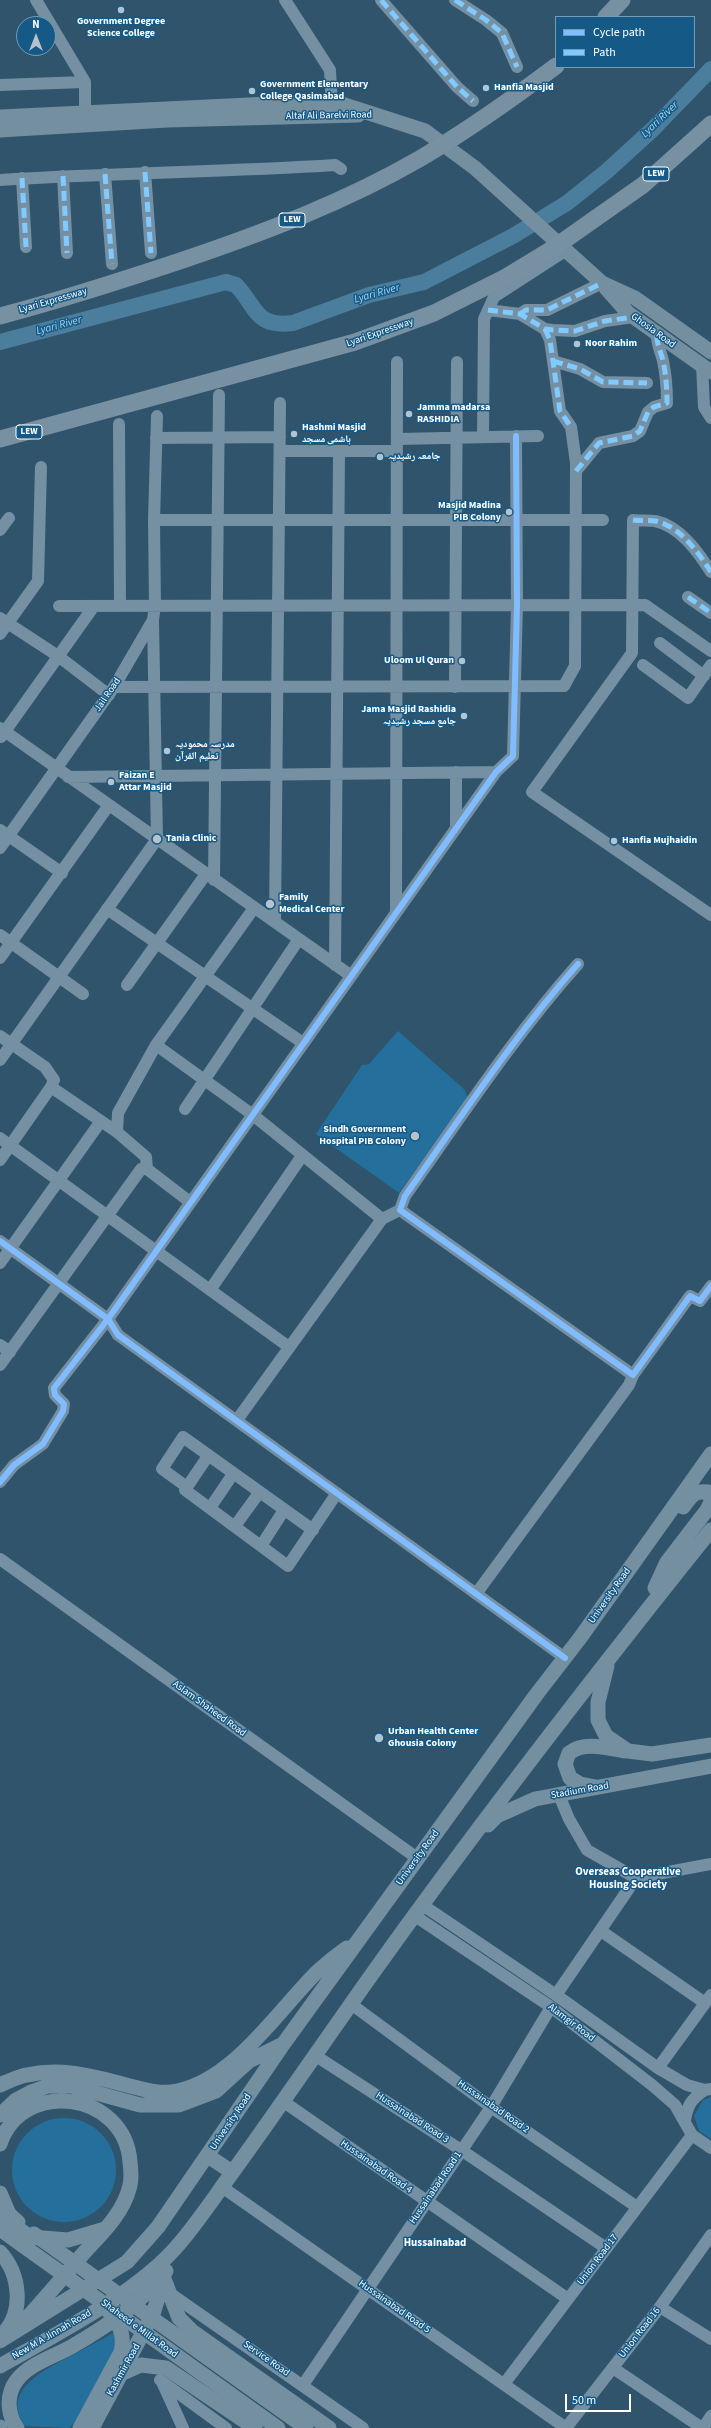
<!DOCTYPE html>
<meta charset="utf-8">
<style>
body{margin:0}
#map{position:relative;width:711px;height:2428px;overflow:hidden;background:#2f546c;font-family:"Source Sans 3",sans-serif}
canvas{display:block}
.legend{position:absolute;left:555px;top:16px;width:140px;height:52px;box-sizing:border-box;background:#155986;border:1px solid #739bb6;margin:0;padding:5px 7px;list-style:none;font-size:12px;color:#fff}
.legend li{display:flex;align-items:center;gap:8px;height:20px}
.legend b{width:20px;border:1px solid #739bb6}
.north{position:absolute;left:16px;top:16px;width:40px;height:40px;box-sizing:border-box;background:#155986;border:1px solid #739bb6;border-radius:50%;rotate:0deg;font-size:11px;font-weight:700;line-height:16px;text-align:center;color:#fff}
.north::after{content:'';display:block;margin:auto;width:14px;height:18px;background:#b6c3cc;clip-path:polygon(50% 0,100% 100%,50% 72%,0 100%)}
.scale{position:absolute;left:565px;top:2394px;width:66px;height:18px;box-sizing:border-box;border:2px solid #fff;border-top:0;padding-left:5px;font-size:12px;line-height:14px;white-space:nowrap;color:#fff;-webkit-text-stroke:3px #155986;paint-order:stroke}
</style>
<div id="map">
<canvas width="711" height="2428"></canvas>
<ul class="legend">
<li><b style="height:5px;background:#80bcff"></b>Cycle path</li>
<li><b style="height:5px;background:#80caff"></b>Path</li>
</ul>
<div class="north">N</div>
<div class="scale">50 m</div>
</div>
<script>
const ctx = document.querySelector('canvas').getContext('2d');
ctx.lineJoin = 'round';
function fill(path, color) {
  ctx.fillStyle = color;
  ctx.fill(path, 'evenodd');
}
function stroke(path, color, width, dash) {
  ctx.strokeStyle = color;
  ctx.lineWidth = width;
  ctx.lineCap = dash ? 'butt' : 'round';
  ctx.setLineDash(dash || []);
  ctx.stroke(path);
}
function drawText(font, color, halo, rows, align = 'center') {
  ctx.font = font + ' "Source Sans 3","Noto Naskh Arabic",sans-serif';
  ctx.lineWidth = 3;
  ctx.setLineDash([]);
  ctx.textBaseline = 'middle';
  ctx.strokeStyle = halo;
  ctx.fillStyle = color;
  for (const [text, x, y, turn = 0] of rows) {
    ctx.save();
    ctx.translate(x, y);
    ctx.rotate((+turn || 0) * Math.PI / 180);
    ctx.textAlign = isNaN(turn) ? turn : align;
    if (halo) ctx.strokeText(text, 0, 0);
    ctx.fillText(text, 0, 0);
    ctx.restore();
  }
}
fill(new Path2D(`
 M398,1031L465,1090L468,1099L399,1193L316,1134L362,1065L369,1064Z
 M711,2097V2139L699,2131L694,2116L703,2100Z
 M12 2170a52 52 0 1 1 104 0a52 52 0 1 1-104 0Z
 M115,2332L117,2347L75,2422L69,2428L25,2426C0,2391 44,2370 69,2357C84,2349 100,2340 115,2332Z`), '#256f9c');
stroke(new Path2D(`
 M0,342L226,282L236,285C257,307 255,328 293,323L369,295L424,282L513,236L567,203L607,171L653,129L711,69`), '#4b7d9c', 16);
stroke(new Path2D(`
 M36,0L85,82V113
 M285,0L330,70L332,109
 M381,0L457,87L473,101
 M455,0L486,20L502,33L517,67
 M0,85L85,82
 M145,172L151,253
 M105,174L112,264
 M63,176L67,253
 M22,178L26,247
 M0,180C112,173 224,172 335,165L341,169
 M488,310L520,314L545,329L553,330L575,331L605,321L634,317
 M520,314L526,310H547L602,283
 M553,361L580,369L603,382L647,383
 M702,365L704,407L711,418
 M119,424L120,606
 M483,436L484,319L494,297L565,251
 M156,438L280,437
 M398,439L538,436
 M280,451H397
 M576,471L599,443L633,436L640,431L648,412L654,407L667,403C667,389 666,375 663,361C661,351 656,344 657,333
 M154,520H603
 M0,530L9,518
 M711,572C698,552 680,526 655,521C648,520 640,521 633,520L632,653L532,792L711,915
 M688,597L711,613
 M59,606L645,605L711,651
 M0,618L58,656L109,695
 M0,634L38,581L41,467
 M660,643L704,676
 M643,665L688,698L711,665
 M114,687L564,686L575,666L576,463L571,427L560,411L550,340L545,329
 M455,687L457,362
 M0,728L350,975
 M1,737L94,606
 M68,777L496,772
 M456,829V772
 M0,830L62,873
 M0,848L114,687L153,620L155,606L154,520L157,416
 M214,880L219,395
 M107,909L303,1043
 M396,913L397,362
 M275,922L280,403
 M0,935L83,994
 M0,958L109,805
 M578,964C514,1036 461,1117 405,1196L400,1210L633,1375L690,1296L700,1301L711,1286
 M335,965L339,453
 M127,985L206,874
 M0,1036L45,1067L54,1080L51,1087L117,1132L146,1157L147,1169L190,1202
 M156,1045L253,1115L382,1219
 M0,1060L157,839L153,620
 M185,1109L299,939
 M117,1132L118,1113L156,1045L254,908
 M0,1138L289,1347
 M0,1160L51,1087
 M0,1241L108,1319L118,1335L565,1658
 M0,1263L101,1121
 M210,1290L302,1156
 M0,1345L10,1352
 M0,1365L141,1169H147
 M237,1420L382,1219L400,1210
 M0,1482L14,1465L43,1444L63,1411L64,1404L55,1395L54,1388L108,1319L496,772L513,756L517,605L516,436
 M187,1487L208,1456
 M210,1508L233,1474
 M235,1526L259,1493
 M313,1530L183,1437L162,1469L187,1487L185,1490L288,1566L337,1493
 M261,1546L284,1510
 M0,1559L417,1858
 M476,1594L629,1385L633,1375
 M559,1795L569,1819L587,1850L636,1878
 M424,1906L556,1995L658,2068L687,2085L705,2090L711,2089
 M415,1916L551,2007L652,2085L675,2105L692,2135L711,2148
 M601,1931L705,2003
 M556,1995L636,1878L711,1864
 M351,2004L491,2107L637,2207
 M316,2056L461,2150L606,2248
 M658,2068L711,1995
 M284,2102L568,2299
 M685,2121C687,2106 691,2099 705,2090
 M222,2187L566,2428
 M168,2292L363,2428
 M660,2307L711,2339
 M613,2368L702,2428
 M160,2380L226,2428
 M162,2382L183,2428
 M504,2384L692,2135
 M303,2385L491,2107L551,2007
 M566,2428L660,2307L711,2235
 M703,2428L711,2416`), '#7590a2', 12);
stroke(new Path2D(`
 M0,117L332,101L425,131L475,168L602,283L635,298L711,352
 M0,130L167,120L358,115
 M606,288L628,313L711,372
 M683,1507C691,1497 694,1490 708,1492L711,1499
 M655,1588L667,1562L707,1510L711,1502
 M607,1666L598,1702V1720L606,1736L628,1751L652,1754L711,1745
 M596,1787L580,1784L570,1778L565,1764L569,1753C584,1741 607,1748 625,1751
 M488,1825L497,1816L535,1799L711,1766
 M0,2085C42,2063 83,2073 126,2085C143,2089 159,2095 177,2091C234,2080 279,2009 318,1971C327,1963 337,1955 347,1948
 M0,2115L16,2100L31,2092L48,2086H71L140,2105H179L216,2091L249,2061L283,2044
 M0,2144C22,2078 125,2091 130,2162C131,2170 132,2181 129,2189C122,2215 100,2235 82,2255C64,2276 46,2297 28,2317
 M208,2156L232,2172
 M0,2193L9,2214L18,2222
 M0,2216L30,2237L68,2240L105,2229
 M0,2229L22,2245
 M0,2252C20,2274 25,2312 2,2335
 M164,2279L179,2318L193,2332L329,2428
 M0,2341L127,2262L158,2227L284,2043L536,1695L580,1638L711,1454
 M0,2366C56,2334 138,2293 179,2244C198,2222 215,2196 232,2173C279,2108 324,2042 370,1977C479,1824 594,1676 711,1530
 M123,2373L141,2365L166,2368L255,2428
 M0,2427V2428
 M17,2428C7,2414 6,2394 17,2380C29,2364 55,2356 71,2347C107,2326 141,2304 166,2271
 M92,2428L153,2314L164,2278`), '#748f9f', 15);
stroke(new Path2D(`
 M606,17L622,0
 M596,218L643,185L711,124
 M0,439L355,342L434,313L506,277`), '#7790a2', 17);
stroke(new Path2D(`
 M34,2234L306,2428
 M22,2245L278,2428
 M80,2428L121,2352C125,2335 120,2325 109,2312`), '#748f9f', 15);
stroke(new Path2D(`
 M506,277L552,249L596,218
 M0,316C61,300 120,281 180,261C263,233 345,202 421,158C468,130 512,99 556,66`), '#7790a2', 17);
stroke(new Path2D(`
 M381,0L457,87L473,101
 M455,0L486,20L502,33L517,67
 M145,172L151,253
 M105,174L112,264
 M63,176L67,253
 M22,178L26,247
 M488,310L520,314L545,329L553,330L575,331L605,321L634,317
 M520,314L526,310H547L602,283
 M545,329L550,340L560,411L571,427
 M553,361L580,369L603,382L647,383
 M576,471L599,443L633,436L640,431L648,412L654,407L667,403C667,389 666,375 663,361C661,351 656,344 657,333
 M633,520C640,521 648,520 655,521C680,526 698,552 711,572
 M688,597L711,613`), '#80caff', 5, [10, 5]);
stroke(new Path2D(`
 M578,964C514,1036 461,1117 405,1196L400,1210L633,1375L690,1296L700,1301L711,1286
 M0,1241L108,1319L118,1335L565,1658
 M0,1482L14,1465L43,1444L63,1411L64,1404L55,1395L54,1388L108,1319L496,772L513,756L517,605L516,436`), '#80bcff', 6);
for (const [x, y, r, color] of [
 [121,10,4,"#b6c3cc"],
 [486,88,4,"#b6c3cc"],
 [252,91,4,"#b6c3cc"],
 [577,344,4,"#b6c3cc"],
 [409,414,4,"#b6c3cc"],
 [294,434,4,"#b6c3cc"],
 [380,457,4,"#b6c3cc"],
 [509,512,4,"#b6c3cc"],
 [462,661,4,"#b6c3cc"],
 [464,716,4,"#b6c3cc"],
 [167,751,4,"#b6c3cc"],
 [111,782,4,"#b6c3cc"],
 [157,839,5,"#b6c3cc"],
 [614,841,4,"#b6c3cc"],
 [270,904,5,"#b6c3cc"],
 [415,1136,5,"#b6c3cc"],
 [379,1738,5,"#b6c3cc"]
]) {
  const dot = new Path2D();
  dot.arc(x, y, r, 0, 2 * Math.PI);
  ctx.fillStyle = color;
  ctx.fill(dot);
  stroke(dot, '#155986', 1.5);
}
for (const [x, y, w] of [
 [656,174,26],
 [292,220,26],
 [29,432,26]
]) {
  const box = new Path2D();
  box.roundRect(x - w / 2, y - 7, w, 14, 3);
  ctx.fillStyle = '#155986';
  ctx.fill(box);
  stroke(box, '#fff', 1);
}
drawText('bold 9px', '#fff', null, [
 ["LEW",656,174],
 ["LEW",292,220],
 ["LEW",29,432]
]);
drawText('bold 10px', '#fff', '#155986', [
 ["Government Degree",121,22,"center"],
 ["Science College",121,34,"center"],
 ["Government Elementary",260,85],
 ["College Qasimabad",260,97],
 ["Hanfia Masjid",494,88],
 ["Noor Rahim",585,344],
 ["Jamma madarsa",417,408],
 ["RASHIDIA",417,420],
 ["Hashmi Masjid",302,428],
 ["ہاشمی مسجد",302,440],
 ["جامعہ رشیدیہ",388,457],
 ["Masjid Madina",501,506,"right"],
 ["PIB Colony",501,518,"right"],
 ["Uloom Ul Quran",454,661,"right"],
 ["Jama Masjid Rashidia",456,710,"right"],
 ["جامع مسجد رشیدیہ",456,722,"right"],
 ["مدرسہ محمودیہ",175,745],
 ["تعلیم القرآن",175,757],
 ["Faizan E",119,776],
 ["Attar Masjid",119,788],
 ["Tania Clinic",166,839],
 ["Hanfia Mujhaidin",622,841],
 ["Family",279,898],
 ["Medical Center",279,910],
 ["Sindh Government",406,1130,"right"],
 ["Hospital PIB Colony",406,1142,"right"],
 ["Urban Health Center",388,1732],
 ["Ghousia Colony",388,1744]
], 'left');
drawText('10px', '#fff', '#155986', [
 ["Altaf Ali Barelvi Road",329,116,-1],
 ["Lyari Expressway",53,301,-16],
 ["Ghosia Road",653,331,36],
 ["Lyari Expressway",380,333,-19],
 ["Jail Road",108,695,-56],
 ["University Road",610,1596,-55],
 ["Aslam Shaheed Road",209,1709,36],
 ["Stadium Road",580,1791,-10],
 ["University Road",418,1858,-54],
 ["Alamgir Road",571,2023,37],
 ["Hussainabad Road 2",493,2107,35],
 ["Hussainabad Road 3",412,2118,33],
 ["University Road",231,2122,-56],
 ["Hussainabad Road 4",376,2167,35],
 ["Hussainabad Road 1",436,2188,-56],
 ["Union Road 17",598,2260,-53],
 ["Hussainabad Road 5",394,2307,35],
 ["Shaheed e Millat Road",139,2329,36],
 ["Union Road 16",640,2333,-52],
 ["New M A Jinnah Road",52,2335,-30],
 ["Service Road",266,2359,35],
 ["Kashmir Road",124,2370,-61]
]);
drawText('italic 11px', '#a5d8f6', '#155986', [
 ["Lyari River",660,120,-44],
 ["Lyari River",377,294,-16],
 ["Lyari River",59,326,-15]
]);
drawText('bold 11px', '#fff', '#155986', [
 ["Overseas Cooperative",628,1873],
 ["Housing Society",628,1886],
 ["Hussainabad",435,2244]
]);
</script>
